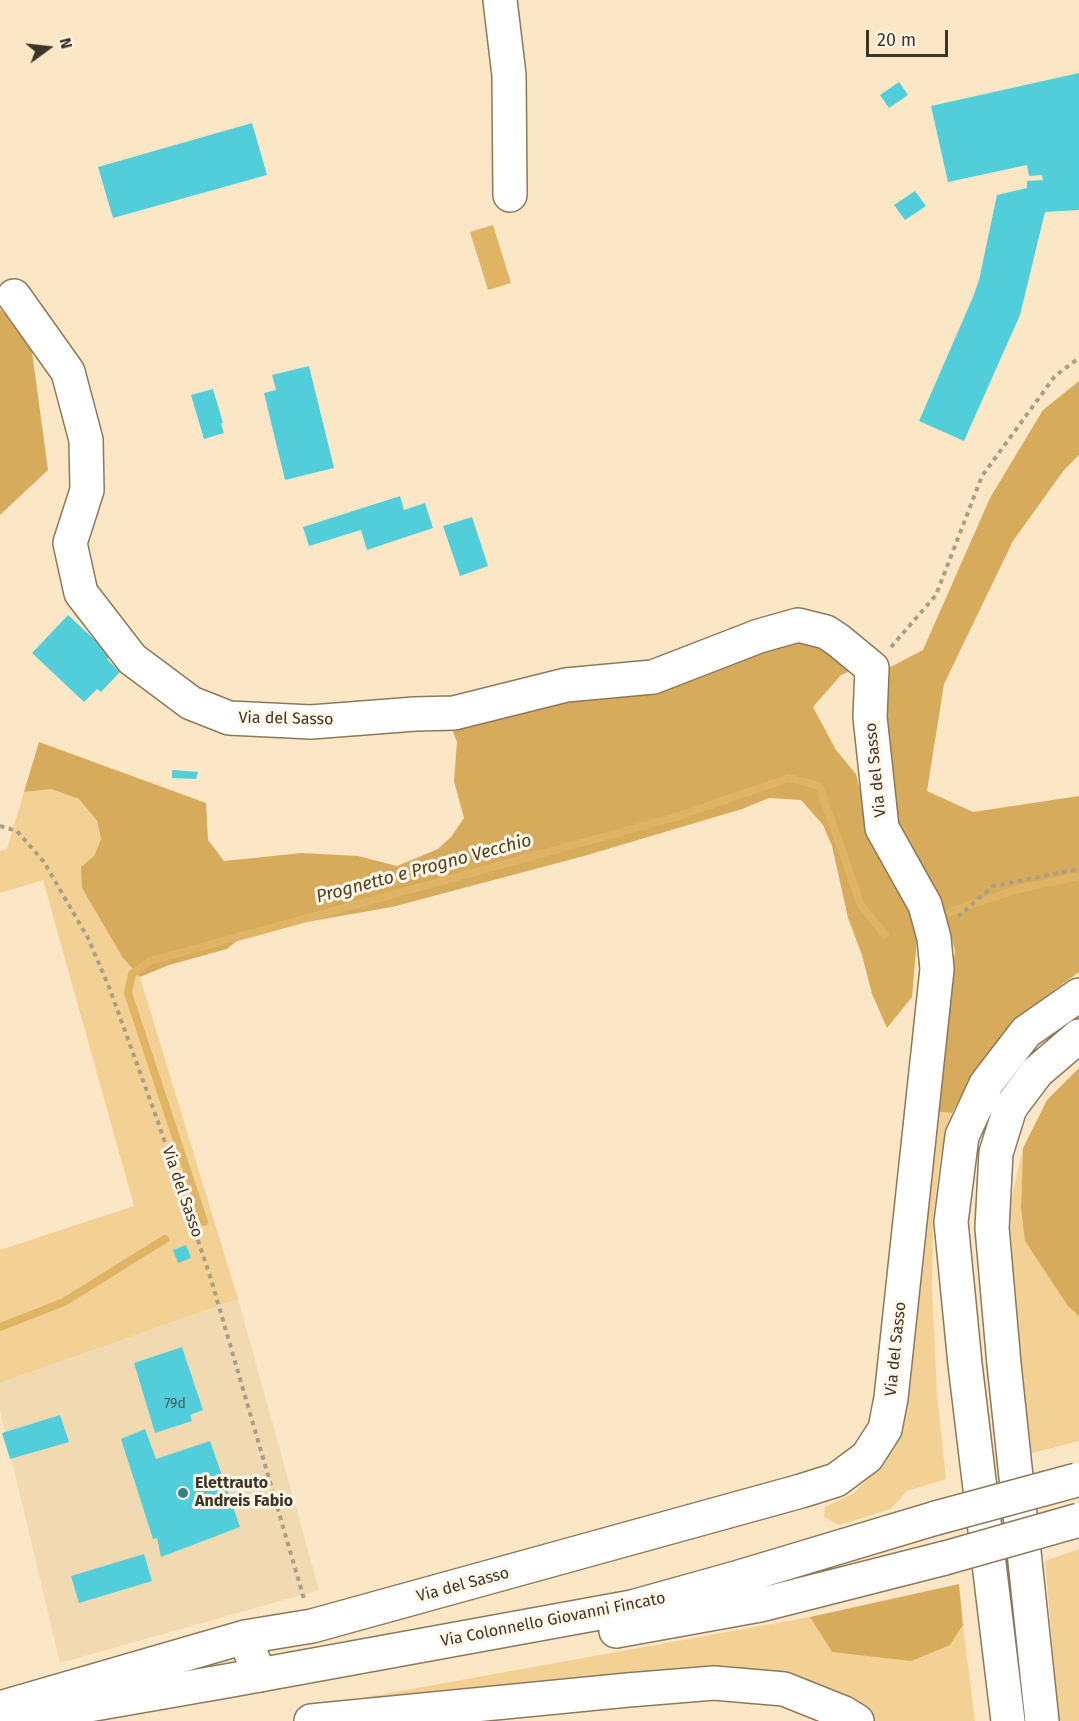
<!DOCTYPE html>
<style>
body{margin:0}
#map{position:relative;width:1079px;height:1721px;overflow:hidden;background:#fbe7c5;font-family:"Fira Sans",sans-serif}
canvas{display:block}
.north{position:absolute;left:18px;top:18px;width:60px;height:60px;-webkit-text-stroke:4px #fef6e9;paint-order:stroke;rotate:75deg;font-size:16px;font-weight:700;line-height:24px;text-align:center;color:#3d3628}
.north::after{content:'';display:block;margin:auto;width:21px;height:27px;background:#3d3628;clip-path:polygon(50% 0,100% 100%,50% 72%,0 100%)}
.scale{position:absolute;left:866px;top:30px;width:82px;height:27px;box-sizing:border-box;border:3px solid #3d3628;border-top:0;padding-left:8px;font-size:18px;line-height:21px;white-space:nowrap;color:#3d3628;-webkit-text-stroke:4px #fef6e9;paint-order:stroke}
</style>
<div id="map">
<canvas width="1079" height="1721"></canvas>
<div class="north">N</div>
<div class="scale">20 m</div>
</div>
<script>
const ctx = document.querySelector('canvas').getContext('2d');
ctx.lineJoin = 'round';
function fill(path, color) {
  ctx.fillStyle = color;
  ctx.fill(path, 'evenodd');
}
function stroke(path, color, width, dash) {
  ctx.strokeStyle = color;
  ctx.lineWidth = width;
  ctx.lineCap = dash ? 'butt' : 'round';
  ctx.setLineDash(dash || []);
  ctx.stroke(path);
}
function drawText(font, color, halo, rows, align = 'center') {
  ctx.font = font + ' "Fira Sans",sans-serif';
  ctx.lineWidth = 6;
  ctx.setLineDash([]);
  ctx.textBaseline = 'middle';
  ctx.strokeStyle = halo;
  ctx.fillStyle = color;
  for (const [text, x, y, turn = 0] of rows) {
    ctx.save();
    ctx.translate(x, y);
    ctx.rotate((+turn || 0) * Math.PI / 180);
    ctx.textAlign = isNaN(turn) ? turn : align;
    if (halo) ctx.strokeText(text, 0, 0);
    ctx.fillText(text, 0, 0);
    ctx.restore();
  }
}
fill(new Path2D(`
 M238,1299L319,1590L60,1663L0,1411V1383Z`), '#f1dab1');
fill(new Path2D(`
 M51,789L79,799L97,822L101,839L94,856L123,958L140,977L238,1299L0,1383V1250L134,1206L43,880L0,893V851L7,849L24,792Z
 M934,1111L952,1113L940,1159L933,1215L932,1288L937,1393L946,1479L907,1491L891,1509L839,1525L824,1517L825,1507L854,1493L883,1463Z
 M1023,1148L1021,1207L1079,1315V1441L1028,1454L1014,1328L1009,1210Z
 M1079,1549V1721H1059L1045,1561Z
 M810,1617L832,1652L950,1645L963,1625L975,1721H870L792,1685L334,1703Z`), '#f3d195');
fill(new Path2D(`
 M0,309L30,337L48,470L0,515Z
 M1079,381V455L1064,470L1013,541L944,684L927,791L973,812L1079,796V972L1019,1016L976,1069L952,1113L934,1111L955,951L943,905L900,842L877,674L923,650L990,498L1043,410Z
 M830,626L853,670L841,675L813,707L836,750L856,774L864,806L919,916L912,997L887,1028L872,994L862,955L848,918L832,846L823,825L801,800L769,798L742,809L584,856L392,907L266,929L239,939L227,949L169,965L140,977L123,958L82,888L81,867L94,856L101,839L97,821L79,799L51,789L24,792L39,742L206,803L208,840L224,861L302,853L358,856L397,866L438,849L451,837L464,818L454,781L457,742L452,729L756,655L793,637Z
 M1079,1068V1316L1068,1306L1025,1241L1021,1207L1023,1148L1047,1100Z
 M959,1584L963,1625L950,1645L911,1661L832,1652L810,1617Z`), '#d6ab5c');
fill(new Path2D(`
 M493,225L511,283L488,290L470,232Z`), '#dfb465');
stroke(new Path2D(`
 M950,912L1019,889L1079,876
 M204,1222L128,993L132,974L150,961L676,817L789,778L819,786L861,905L885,935
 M0,1327L64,1302L165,1239`), '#dfb465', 8);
fill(new Path2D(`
 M1079,73V210L1045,212L1020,315L964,441L919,421L973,297L979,280L997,195L1027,188V181L1043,180L1042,175L1029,176L1027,165L948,182L931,106Z
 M899,82L908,95L889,108L880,95Z
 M252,123L267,175L113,218L98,167Z
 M915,191L926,206L905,220L894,205Z
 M309,366L334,468L285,480L264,393L276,390L272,375Z
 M213,389L223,423L221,424L224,433L204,439L191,395Z
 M400,496L404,510L425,503L433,528L367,550L361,530L309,546L303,527Z
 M472,517L488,566L460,576L443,526Z
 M68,615L111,655L107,659L120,672L101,692L97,689L84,702L32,653Z
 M172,770L198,772L196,779L172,778Z
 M186,1245L191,1258L178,1263L173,1250Z
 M182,1347L203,1410L190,1415L192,1421L155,1433L134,1363Z
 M60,1415L69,1442L10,1459L2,1433Z
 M145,1429L156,1459L210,1441L240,1527L161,1557L157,1538L153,1539L121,1439Z
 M144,1554L152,1581L79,1603L71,1576Z`), '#52ceda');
const minor = new Path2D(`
 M500,0L509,75L510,195
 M14,296L68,372L86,440L87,490L70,543L81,593L132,659L191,703L229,718L311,722L415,714L454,713L566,685L653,677L759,636L798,625L826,632L838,640L872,668L870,717L882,828L925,905L934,938L937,969L891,1398L885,1429L867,1457L836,1480L801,1491L312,1626L245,1637L259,1675
 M0,1708L245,1637`);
const major = new Path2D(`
 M616,1631L760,1605L945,1558
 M19,1721L83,1706L232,1680L632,1607L736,1578L936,1518`);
const highway = new Path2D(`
 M311,1721L628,1690L714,1683L784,1689L844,1713L857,1721
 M1008,1721L965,1364L951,1222L962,1136L986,1084L1026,1032L1079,995
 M1042,1721L1004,1364L992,1228L996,1153L1010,1108L1037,1072L1079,1036`);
stroke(minor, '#8b795b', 36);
stroke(major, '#8b795b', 36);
stroke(highway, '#8b795b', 36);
stroke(new Path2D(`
 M891,647L936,595L982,476L1055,376L1079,358
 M0,826L17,831L44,862L88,938L109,987L157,1119L211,1279L304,1599
 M958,917L993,886L1079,869`), '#ac9e84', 4, [4.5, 4.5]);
stroke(minor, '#fff', 33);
stroke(major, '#fff', 33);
stroke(highway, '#fff', 33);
const majorBridge = new Path2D(`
 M936,1518L1077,1480
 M945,1558L1079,1520`);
stroke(majorBridge, '#8b795b', 36, []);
stroke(majorBridge, '#fff', 33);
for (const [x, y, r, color] of [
 [183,1493,6,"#377f86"]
]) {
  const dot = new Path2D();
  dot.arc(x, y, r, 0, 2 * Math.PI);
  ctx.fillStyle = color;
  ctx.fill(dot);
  stroke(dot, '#fef6e9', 2);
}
drawText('14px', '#425c54', null, [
 ["79d",175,1404]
]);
drawText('16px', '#3d3628', '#fef6e9', [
 ["Via del Sasso",286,719,1],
 ["Via del Sasso",876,770,-96],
 ["Via del Sasso",182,1192,71],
 ["Via del Sasso",896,1349,-84],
 ["Via del Sasso",463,1585,-15],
 ["Via Colonnello Giovanni Fincato",553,1620,-11]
]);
drawText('bold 16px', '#3d3628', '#fef6e9', [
 ["Elettrauto",195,1484],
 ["Andreis Fabio",195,1502]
], 'left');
drawText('italic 18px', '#513e1c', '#fef6e9', [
 ["Prognetto e Progno Vecchio",424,869,-15]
]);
</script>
